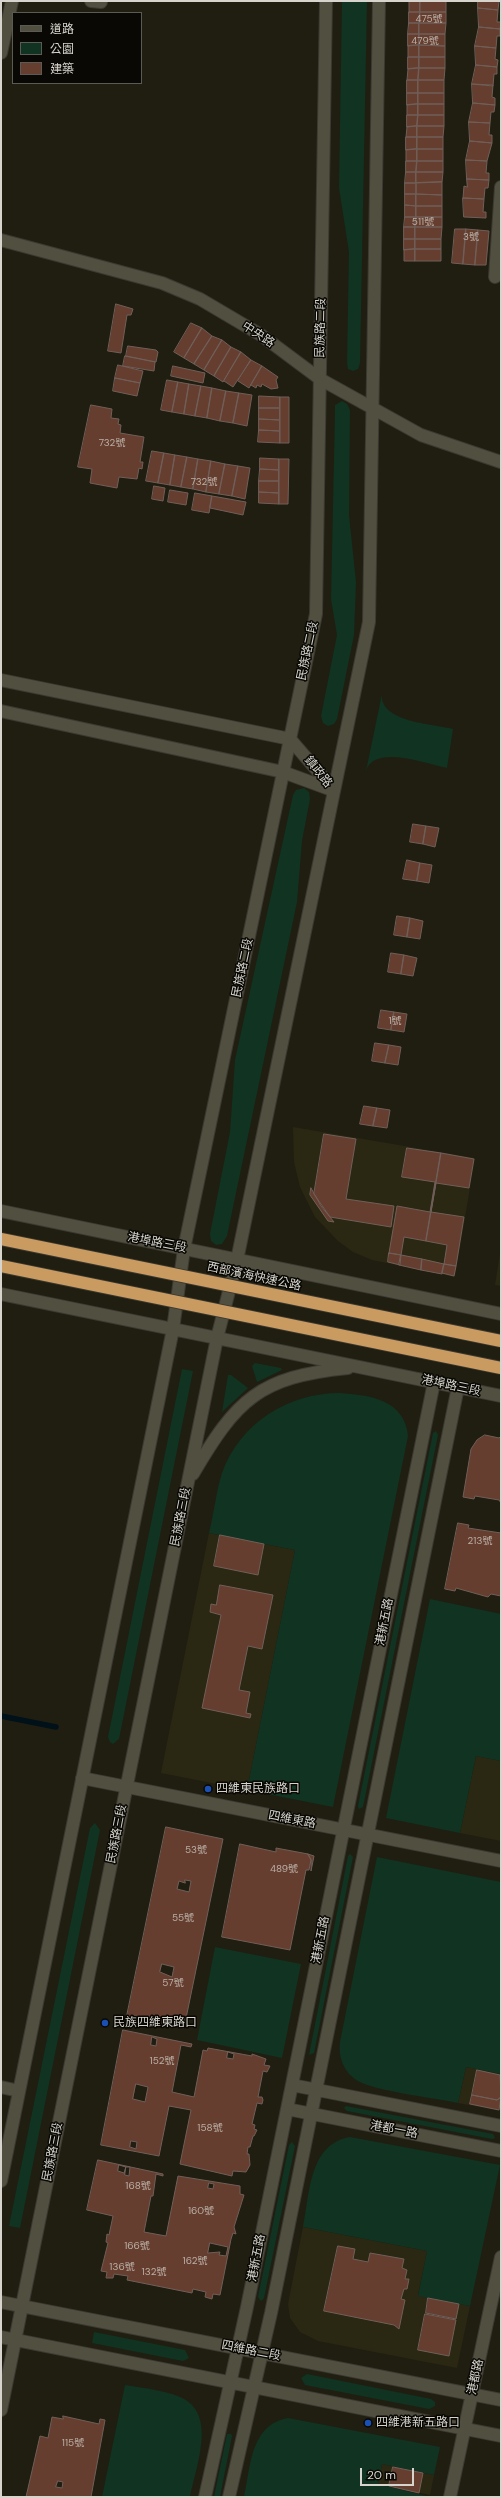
<!DOCTYPE html>
<meta charset="utf-8">
<style>
body{margin:0}
#map{position:relative;width:502px;height:2498px;overflow:hidden;background:#201e11;font-family:"DM Sans","Noto Sans TC",sans-serif}
canvas{display:block}
.frame{position:absolute;inset:0;border:2px solid #d6d4cc;pointer-events:none}
.legend{position:absolute;left:12px;top:12px;width:130px;height:72px;box-sizing:border-box;background:#090804;border:1px solid #5b5a54;margin:0;padding:5px 7px;list-style:none;font-size:12px;color:#d6d4cc}
.legend li{display:flex;align-items:center;gap:8px;height:20px}
.legend b{width:20px;border:1px solid #5b5a54}
.scale{position:absolute;left:360px;top:2468px;width:54px;height:18px;box-sizing:border-box;border:2px solid #d6d4cc;border-top:0;padding-left:5px;font-size:12px;line-height:14px;white-space:nowrap;color:#d6d4cc;-webkit-text-stroke:3px #090804;paint-order:stroke}
</style>
<div id="map">
<canvas width="502" height="2498"></canvas>
<div class="frame"></div>
<ul class="legend">
<li><b style="height:5px;background:#514f40"></b>道路</li>
<li><b style="height:11px;background:#103322"></b>公園</li>
<li><b style="height:11px;background:#653e2f"></b>建築</li>
</ul>
<div class="scale">20 m</div>
</div>
<script>
const ctx = document.querySelector('canvas').getContext('2d');
ctx.lineJoin = 'round';
function fill(path, color) {
  ctx.fillStyle = color;
  ctx.fill(path, 'evenodd');
}
function stroke(path, color, width, dash) {
  ctx.strokeStyle = color;
  ctx.lineWidth = width;
  ctx.lineCap = dash ? 'butt' : 'round';
  ctx.setLineDash(dash || []);
  ctx.stroke(path);
}
function drawText(font, color, halo, rows, align = 'center') {
  ctx.font = font + ' "DM Sans","Noto Sans TC",sans-serif';
  ctx.lineWidth = 3;
  ctx.setLineDash([]);
  ctx.textBaseline = 'middle';
  ctx.strokeStyle = halo;
  ctx.fillStyle = color;
  for (const [text, x, y, turn = 0] of rows) {
    ctx.save();
    ctx.translate(x, y);
    ctx.rotate((+turn || 0) * Math.PI / 180);
    ctx.textAlign = isNaN(turn) ? turn : align;
    if (halo) ctx.strokeText(text, 0, 0);
    ctx.fillText(text, 0, 0);
    ctx.restore();
  }
}
fill(new Path2D(`
 M293,1127L475,1158L455,1277L372,1260L353,1252L338,1241L315,1217L300,1187L294,1162Z
 M501,1247V1286L495,1285Z
 M209,1533L295,1550L247,1790L161,1773Z
 M476,1756L501,1761V1841L460,1833Z
 M466,2067L501,2074V2111L458,2103Z
 M303,2227L427,2251L418,2295L470,2306L457,2368L318,2341L300,2332L290,2318L288,2304Z
 M382,2464L434,2475L430,2495L378,2484Z`), '#2a2713');
fill(new Path2D(`
 M342,1H367L360,363L358,369L353,371L348,369L347,363L349,252L339,188Z
 M342,401L347,404L350,410L349,515L356,582L354,635L337,719L334,724L328,726L323,723L321,716L337,635L331,599L335,411V405Z
 M382,694C379,722 433,724 453,729L447,768C426,764 374,744 366,771Z
 M304,788L309,792L310,799L302,841L297,902L227,1236L222,1244L216,1245L211,1241L210,1234L230,1132L235,1060L293,795L296,790Z
 M255,1363L281,1368L282,1370L257,1382L252,1366Z
 M182,1369L193,1371L119,1739L113,1744L110,1742L108,1737Z
 M228,1375H231L248,1388L222,1412Z
 M340,1393C370,1395 405,1400 408,1436L333,1807L247,1790L295,1550L209,1533C214,1513 216,1492 222,1473C240,1423 288,1393 340,1393Z
 M436,1431L438,1435L363,1807L359,1809L358,1806L433,1433Z
 M430,1599L501,1614V1761L476,1756L460,1833L386,1818Z
 M95,1823L100,1830L20,2228L9,2226L90,1828Z
 M350,1854L353,1857L314,2053L309,2055L348,1856Z
 M377,1857L501,1882V2074L466,2067L458,2103C436,2098 374,2091 358,2081C344,2073 338,2058 340,2042Z
 M215,1947L301,1964L282,2058L197,2040Z
 M346,2106L493,2134L495,2138L492,2139L347,2111L344,2108Z
 M350,2137L500,2165L470,2306L418,2296L427,2251L303,2227C310,2193 309,2144 350,2137Z
 M292,2142L295,2146L264,2298L261,2301L258,2297L289,2145Z
 M94,2332L185,2350L189,2358L183,2361L92,2343Z
 M307,2374L431,2399L435,2402V2406L429,2409L305,2385L301,2378Z
 M125,2385C143,2388 163,2390 180,2397C218,2413 196,2466 190,2497H102Z
 M288,2418L440,2447L434,2475L382,2464L378,2484L430,2497H244C251,2466 250,2425 288,2418Z
 M227,2434H231L232,2436L220,2497H214Z`), '#103322');
stroke(new Path2D(`
 M1,1716L56,1727`), '#001119', 5.5);
const building = new Path2D(`
 M420,1V12H409V2Z
 M420,1H446V12H420Z
 M478,1H499L498,10L478,8Z
 M478,8L498,10L497,22H501L500,29L479,27Z
 M409,12H420L419,23H409Z
 M420,12H446V23H419Z
 M409,23H419V34H408Z
 M419,23H446L445,34H419Z
 M479,27L500,29V36H497L496,48L475,46Z
 M408,34H419V45L408,46Z
 M419,34H445V46L419,45Z
 M419,45V57H408V46Z
 M419,45L445,46V57H419Z
 M475,46L496,48L495,59L498,60L497,67L476,65Z
 M408,57H419V68L408,69Z
 M419,57H445V68H419Z
 M476,65L497,67V74H494L493,86L472,84Z
 M419,68L418,80H407L408,69Z
 M419,68H445L444,80H418Z
 M407,80H418V93H407Z
 M418,80H444V93H418Z
 M472,84L493,85L492,97L495,98V105L473,103Z
 M407,93H418V104L407,105Z
 M418,93H444V104H418Z
 M473,103L495,105L494,112H491L490,123L469,122Z
 M418,104V115H407V105Z
 M418,104H444V115H418Z
 M407,115H418L417,126L407,127Z
 M418,115H444V126H417Z
 M469,122L490,123L489,135H492V143L470,141Z
 M417,126V137H406L407,127Z
 M417,126H444L443,137H417Z
 M406,137H417V149L406,150Z
 M417,137H443V149H417Z
 M470,141L492,143L487,161L466,160Z
 M417,149V161H406V150Z
 M417,149H443V161H417Z
 M466,160L487,161L486,173H489V180L467,179Z
 M406,161H417L416,172H406Z
 M417,161H443V172H416Z
 M406,172H416V183H405Z
 M416,172H443L442,182L416,183Z
 M467,179L489,180L488,188H485L484,199L463,198L464,186L467,187Z
 M442,182V195L416,194V183Z
 M405,183H416V194H405Z
 M405,194H416V206L405,205Z
 M416,194L442,195V206H416Z
 M463,198L484,199L483,212H486V218L464,217Z
 M405,205L416,206V217H405Z
 M416,206H442V217H416Z
 M405,217H416L415,227H404Z
 M416,217H442V227H415Z
 M404,227H415V239H404Z
 M415,227H442L441,239H415Z
 M455,229H466L463,264L452,263Z
 M466,229L478,230L475,265L463,264Z
 M478,230L489,231L486,265H475Z
 M404,239H415V249L404,250Z
 M415,239H441V249H415Z
 M415,249V261H404V250Z
 M415,249H441V261H415Z
 M116,304L133,309L131,315H127L121,353L108,351Z
 M191,323L202,328L184,358L174,352Z
 M202,328L212,336L194,364L184,358Z
 M212,336L222,340L204,370L194,364Z
 M222,340L231,347L214,376L204,370Z
 M128,346L156,350L158,352L156,362L126,356Z
 M231,347L241,352L223,382L214,376Z
 M241,352L251,360L233,387L224,381Z
 M125,356L155,362L154,371L123,366Z
 M251,360L262,366L249,388L238,381Z
 M118,365L143,371L140,383L115,378Z
 M173,366L205,373L203,383L171,376Z
 M262,366L278,377L276,380L278,388L271,389L262,384L261,387L257,385L256,388L251,385Z
 M115,378L140,383L137,396L113,391Z
 M167,380L178,382L172,412L161,410Z
 M178,382L189,384L184,414L172,412Z
 M189,384L201,386L195,416L184,414Z
 M201,386L212,388L207,418L195,416Z
 M212,388L226,391L220,421L207,418Z
 M226,391L239,393L233,423L220,421Z
 M239,393L252,395L247,426L233,423Z
 M259,396L280,397V408H259Z
 M280,397H289V443H280Z
 M91,405L112,409L111,418L119,419L118,424L121,425L120,433L144,437L140,462H143L142,469L139,468L137,479L119,477L117,488L90,483L92,469L78,467Z
 M259,408H280V420L259,419Z
 M259,419L280,420V431L259,430Z
 M259,430L280,431V443L258,442Z
 M152,451L164,453L158,483L146,481Z
 M164,453L175,455L170,485L158,483Z
 M175,455L187,457L181,487L170,485Z
 M187,457L198,459L193,489L181,487Z
 M260,458L279,459V470L260,469Z
 M198,459L211,461L206,492L193,489Z
 M279,459H289L288,504H279Z
 M211,461L225,464L219,494L206,492Z
 M225,464L238,466L232,496L219,494Z
 M238,466L250,468L245,499L232,496Z
 M260,469L279,470V481H259Z
 M259,481H279V493L259,492Z
 M154,486L165,488L163,501L152,499Z
 M170,490L188,493L186,505L168,502Z
 M259,492L279,493V504L259,503Z
 M195,493L212,496L209,513L192,510Z
 M212,496L246,502L243,515L210,508Z
 M413,824L426,826L423,844L410,842Z
 M426,826L439,828L435,847L423,844Z
 M407,860L420,863L417,881L403,879Z
 M420,863L432,865L429,883L417,881Z
 M397,916L410,918L407,937L394,935Z
 M410,918L423,921L420,939L407,937Z
 M391,953L404,955L401,974L388,972Z
 M404,955L417,958L413,976L401,974Z
 M381,1010L394,1012L391,1030L378,1028Z
 M394,1012L407,1014L404,1032L391,1030Z
 M375,1043L389,1045L385,1063L372,1061Z
 M389,1045L401,1047L398,1065L385,1063Z
 M364,1106L377,1108L373,1126L360,1124Z
 M377,1108L390,1110L387,1128L373,1126Z
 M324,1134L356,1139L346,1199L394,1206L391,1227L330,1217L314,1194Z
 M407,1148L441,1153L426,1241L404,1237L401,1255L389,1253L397,1206L430,1212L435,1182L402,1177Z
 M441,1153L474,1159L469,1188L436,1183L431,1212L464,1217L456,1266L444,1264L447,1245L426,1241Z
 M311,1188L321,1206L334,1222L328,1221L310,1195Z
 M389,1253L401,1255L400,1265L388,1262Z
 M401,1255L422,1259L421,1270L399,1265Z
 M422,1259L444,1264L442,1274L421,1270Z
 M444,1264L456,1266L454,1276L442,1273Z
 M485,1435L499,1438L501,1436V1503L499,1500L475,1496L474,1499L463,1497L471,1449L477,1440Z
 M458,1523L469,1525L468,1528L501,1533V1596L491,1594L488,1597L456,1588L455,1591L445,1589Z
 M220,1535L264,1544L258,1575L214,1566Z
 M220,1585L273,1595L262,1649L248,1646L239,1690L250,1692L246,1713L251,1714L250,1718L202,1708L221,1615L210,1612L211,1604L216,1605Z
 M166,1827L223,1839L184,2028L127,2016ZM185,1880L191,1881L189,1892L177,1889L179,1881L185,1883ZM162,1964L174,1967L172,1977L160,1972Z
 M240,1844L276,1852V1848L308,1854L311,1860L309,1870H306L290,1950L222,1937Z
 M308,1854L314,1856L311,1871V1860Z
 M123,2030L192,2044L191,2047L181,2045L172,2092L194,2097L203,2050L207,2051L208,2048L252,2056V2054L266,2059L264,2065L270,2066L267,2072L263,2071L258,2097H262L263,2100L262,2104L257,2103L252,2124L255,2125L254,2129L257,2130L254,2136H253L250,2147H248L247,2154H249L250,2165L246,2172L233,2171L232,2176L180,2164L191,2110L169,2106L159,2156L101,2145ZM152,2037L157,2039L156,2046L151,2045ZM228,2052L234,2054L233,2059L227,2058ZM136,2084L148,2087L145,2102L133,2099ZM131,2141L137,2142L136,2149L130,2147Z
 M477,2070L500,2075L501,2097L497,2100L472,2095Z
 M472,2095L497,2100L501,2097L499,2110L470,2104Z
 M98,2160L163,2174V2176L156,2174L153,2196H151L144,2232L166,2236L178,2176L240,2186V2194L244,2195L234,2227L236,2234L233,2233L231,2239L220,2295L213,2294L212,2299L205,2297L206,2292L193,2289L192,2293L127,2280L128,2276L114,2274L113,2278H106L107,2272L101,2271L108,2243L106,2242L107,2234L109,2235L113,2216L87,2210ZM119,2165L126,2167L124,2173L118,2171ZM126,2167H130L129,2176L125,2175ZM209,2183L214,2184L213,2189L208,2188ZM210,2243L228,2247L226,2256L219,2255L220,2252L208,2253Z
 M338,2246L355,2249L353,2259L368,2262L370,2253L404,2259L402,2268L407,2270L405,2279H409L407,2289H404L401,2299L405,2300L399,2329L394,2325L324,2311Z
 M428,2298L459,2304L456,2319L426,2313Z
 M425,2314L456,2320L449,2356L418,2350Z
 M63,2416L99,2424L100,2419L105,2420L91,2497H26L40,2436L48,2438L52,2417L63,2419ZM58,2481L63,2482L62,2488L56,2487Z
 M393,2467L423,2473L419,2493L389,2486Z`);
fill(building, '#653e2f');
stroke(building, '#705f59', 1);
const minor = new Path2D(`
 M91,1L101,2
 M1,53L12,1
 M1,240L162,283L200,299L261,335L320,379L421,435L501,462
 M495,277L501,187
 M1,680L290,739L334,790
 M1,711L283,772L332,790
 M1,1211L501,1314
 M1,1294L501,1396
 M193,1474C237,1399 259,1377 348,1368
 M82,1778L501,1861
 M292,2085L501,2126
 M1,2087L19,2091
 M287,2109L501,2151
 M1,2181L173,1329L184,1249L316,614L326,1
 M1,2302L501,2400
 M1,2337L501,2436
 M1,2410L217,1338L237,1260L369,622L379,1
 M205,2497L247,2307L434,1382
 M229,2497L271,2313L458,1387
 M450,2497L501,2257`);
stroke(minor, '#3b3932', 14);
stroke(minor, '#514f40', 12);
const highwayBridge = new Path2D(`
 M1,1239L501,1341
 M1,1266L501,1368`);
stroke(highwayBridge, '#3b3932', 14, []);
stroke(highwayBridge, '#ca9b61', 12);
for (const [x, y, r, color] of [
 [208,1789,4,"#1a4fb4"],
 [105,2023,4,"#1a4fb4"],
 [368,2423,4,"#1a4fb4"]
]) {
  const dot = new Path2D();
  dot.arc(x, y, r, 0, 2 * Math.PI);
  ctx.fillStyle = color;
  ctx.fill(dot);
  stroke(dot, '#090804', 1.5);
}
drawText('10px', '#baaea5', null, [
 ["475號",429,19],
 ["479號",425,41],
 ["511號",423,222],
 ["3號",471,237],
 ["732號",112,443],
 ["732號",204,482],
 ["1號",395,1021],
 ["213號",480,1541],
 ["53號",196,1850],
 ["489號",284,1869],
 ["55號",183,1918],
 ["57號",173,1983],
 ["152號",162,2061],
 ["158號",210,2128],
 ["168號",138,2186],
 ["160號",201,2211],
 ["166號",137,2246],
 ["162號",195,2261],
 ["136號",122,2267],
 ["132號",154,2272],
 ["115號",73,2443]
]);
drawText('12px', '#d6d4cc', '#090804', [
 ["民族路二段",321,328,-89],
 ["中央路",258,335,33],
 ["民族路二段",308,651,-78],
 ["鎮政路",318,772,51],
 ["民族路二段",243,968,-78],
 ["港埠路三段",157,1243,11],
 ["西部濱海快速公路",254,1277,12],
 ["港埠路三段",451,1386,12],
 ["民族路三段",181,1517,-79],
 ["港新五路",385,1622,-79],
 ["四維東路",292,1820,11],
 ["民族路三段",117,1834,-79],
 ["港新五路",321,1940,-79],
 ["港都一路",394,2130,11],
 ["民族路三段",53,2152,-79],
 ["港新五路",257,2258,-79],
 ["四維路二段",251,2351,11],
 ["港都路",476,2377,-78]
]);
drawText('12px', '#d6d4cc', '#090804', [
 ["四維東民族路口",216,1789],
 ["民族四維東路口",113,2023],
 ["四維港新五路口",376,2423]
], 'left');
</script>
